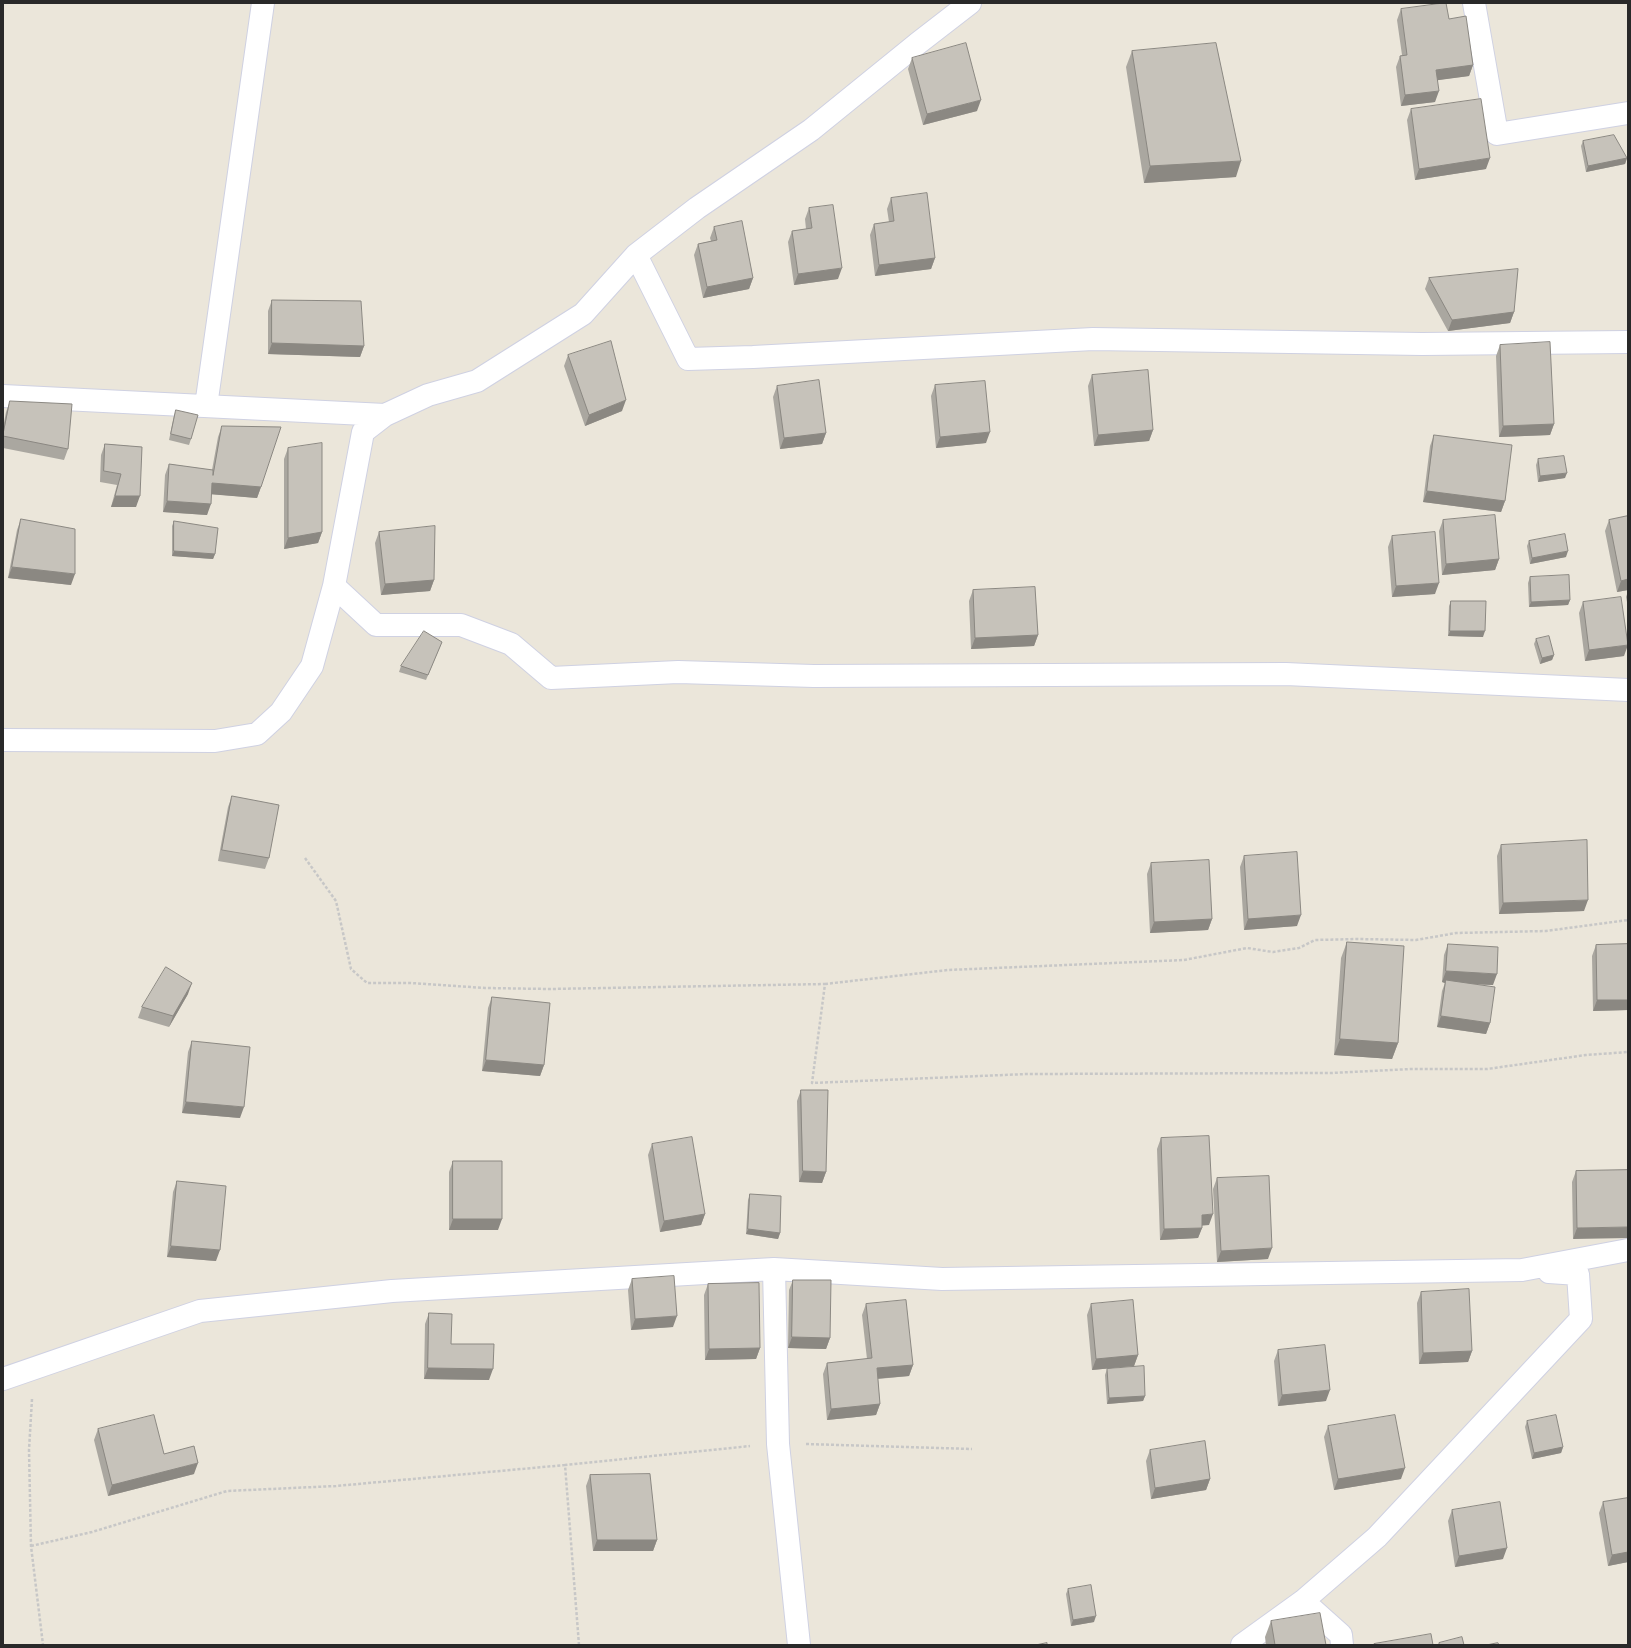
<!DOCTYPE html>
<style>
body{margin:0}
#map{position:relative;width:1631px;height:1648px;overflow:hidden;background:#ebe6da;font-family:"Golos Text",sans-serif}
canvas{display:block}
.frame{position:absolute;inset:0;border:4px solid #292929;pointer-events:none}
</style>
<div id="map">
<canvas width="1631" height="1648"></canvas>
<div class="frame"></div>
</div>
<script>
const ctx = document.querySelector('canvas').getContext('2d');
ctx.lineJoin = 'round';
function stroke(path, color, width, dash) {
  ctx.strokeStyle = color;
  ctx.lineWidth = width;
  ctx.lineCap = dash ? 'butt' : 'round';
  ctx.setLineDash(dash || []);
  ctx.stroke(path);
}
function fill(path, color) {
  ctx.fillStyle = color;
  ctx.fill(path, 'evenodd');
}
const minor = new Path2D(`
 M1474,3L1497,134L1628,113
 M636,255L688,359L753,357L1093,339L1422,344L1628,342
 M3,396L385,415
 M206,406L263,3
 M334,586L376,625H461L511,644L551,678L678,672L814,676L1286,674L1628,690
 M3,740L215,741L257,734L281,712L312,666L334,586L363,432L385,415L428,395L477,381L583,314L636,255L697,208L811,130L917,44L970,3
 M774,1269L778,1444L799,1645
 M3,1379L200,1311L392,1291L774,1269L942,1279L1522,1270L1628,1250
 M1303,1601L1341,1635L1342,1645
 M1242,1645L1303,1601L1377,1537L1581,1319L1578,1274L1549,1272`);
stroke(minor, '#cfd1e2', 24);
stroke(new Path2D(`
 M305,858L336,901L351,969L367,983H411L485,988L550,989L825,984L812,1083L1027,1074L1331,1073L1412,1069H1487L1586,1055L1628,1052
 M825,984L948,970L1184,960L1247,948L1273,952L1299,948L1315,940L1356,939L1416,940L1456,933L1546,931L1628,920
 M32,1399L29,1450L31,1546L43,1645
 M806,1444L972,1449
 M31,1546L92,1532L227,1491L336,1486L565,1465
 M579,1645L565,1465L750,1446`), '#c7c7c7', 2.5, [3, 2]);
stroke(minor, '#fff', 22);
fill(new Path2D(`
 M1401,9L1449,19L1473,65L1469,76L1437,80L1435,102L1401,106L1396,67L1400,56L1402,55L1397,20Z
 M1132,51L1236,177L1144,183L1126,67Z
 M912,58L977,111L923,125L908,69Z
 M1411,109L1486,169L1415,180L1407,120Z
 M1583,141L1627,158L1625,164L1586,172L1581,146Z
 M891,198L935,258L931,269L875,276L870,235L874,224L889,222L887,209Z
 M809,208L838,279L794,285L788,242L792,231L806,229L805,219Z
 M714,227L753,278L749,289L703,298L694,255L698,244L711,241L710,238Z
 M1429,278L1514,312L1510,323L1448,331L1425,289Z
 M272,300L364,346L360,357L268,354V311Z
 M1500,345L1554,424L1550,435L1499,437L1496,356Z
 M568,355L622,411L585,426L564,366Z
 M1092,375L1153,430L1149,441L1094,446L1088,386Z
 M935,385L986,443L936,448L931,396Z
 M777,386L826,433L822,444L780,449L773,397Z
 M10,401L68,449L64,460L3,448V428L6,412Z
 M176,410L191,439L189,445L169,440L174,416Z
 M222,426L261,487L257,498L211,494L207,515L163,512L165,475L169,464L212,470L218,437Z
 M1434,435L1505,501L1501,512L1423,502L1430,446Z
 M105,444L142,447L136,507H111L117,485L100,482L101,455Z
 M288,448L322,532L318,543L284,549V459Z
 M1538,459L1565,478L1538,482L1536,465Z
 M1628,516V590L1617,592L1605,531L1609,520Z
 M21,519L71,585L8,578L17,530Z
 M1443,520L1499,559L1495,570L1442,575L1439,531Z
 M174,521L215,554L213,559L172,556V526Z
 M379,532L434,580L430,591L381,595L375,543Z
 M1392,536L1435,594L1392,597L1388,547Z
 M1529,541L1566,557L1530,564L1527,546Z
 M1530,577L1570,600L1568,605L1529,607L1528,583Z
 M973,590L1038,635L1034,646L971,649L969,601Z
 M1628,591V607L1626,597Z
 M1451,601L1483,637L1448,636L1449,606Z
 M1583,602L1624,656L1585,661L1579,613Z
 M1536,639L1554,655L1552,660L1540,664L1534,644Z
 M442,642L426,680L399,672L401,666Z
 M232,796L269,858L265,869L218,861L228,807Z
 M1501,845L1584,911L1499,914L1497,856Z
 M1244,856L1297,926L1244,930L1240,867Z
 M1151,863L1212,919L1208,930L1150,933L1147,874Z
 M1347,942L1398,1043L1392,1059L1334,1055L1341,958Z
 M1448,944L1493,985L1473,984L1490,1023L1486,1034L1437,1027L1442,991L1445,983L1442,982L1444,955Z
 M1628,944V1010L1593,1011L1592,956L1596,945Z
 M188,994L169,1027L138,1018L142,1007Z
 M492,997L544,1065L540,1076L482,1071L488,1008Z
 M192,1041L240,1118L182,1113L188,1052Z
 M801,1090L826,1172L822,1183L799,1182L797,1101Z
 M1161,1138L1209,1225H1202V1228L1198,1238L1160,1240L1157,1149Z
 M652,1144L705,1214L701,1225L660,1232L648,1155Z
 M453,1161L498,1230H449V1172Z
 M1628,1170L1573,1239L1572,1182L1576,1171Z
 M1217,1178L1268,1259L1217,1262L1213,1189Z
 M177,1181L216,1261L167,1257L173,1192Z
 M750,1194L780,1233L778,1239L746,1234L748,1200Z
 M632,1279L673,1327L631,1330L628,1290Z
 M793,1280L830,1338L826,1349L788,1348L789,1290Z
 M708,1284L760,1348L756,1359L705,1360L704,1295Z
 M1421,1292L1472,1351L1468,1362L1419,1364L1417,1303Z
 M866,1304L913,1365L909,1376L878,1379L880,1404L876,1415L827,1420L823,1374L827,1363L867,1359L862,1315Z
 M1091,1304L1138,1355L1134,1366L1092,1370L1087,1315Z
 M429,1313L451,1344L489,1380L424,1379L425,1324Z
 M1278,1350L1326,1401L1278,1406L1274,1361Z
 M1107,1369L1145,1396L1143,1401L1107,1404L1105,1375Z
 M1527,1421L1563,1447L1561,1453L1532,1459L1525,1427Z
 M1328,1426L1401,1479L1334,1490L1324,1437Z
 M98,1429L164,1454L194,1474L108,1496L94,1440Z
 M1150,1450L1210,1479L1206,1490L1151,1499L1146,1461Z
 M590,1475L657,1540L653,1551H593L586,1486Z
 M1628,1498V1562L1608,1566L1599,1513L1603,1502Z
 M1452,1510L1503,1559L1455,1567L1448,1521Z
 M1068,1589L1094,1622L1071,1626L1066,1594Z
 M1271,1621L1326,1645H1266L1265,1637Z`), '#aaa7a0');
fill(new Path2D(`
 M1473,65L1469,76L1432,81L1436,70Z
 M1439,91L1435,102L1401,106L1405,95Z
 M981,100L977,111L923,125L927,114Z
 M1490,158L1486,169L1415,180L1419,169Z
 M1627,158L1625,164L1586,172L1588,166Z
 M1241,161L1236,177L1144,183L1150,166Z
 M935,258L931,269L875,276L879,265Z
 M842,268L838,279L794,285L798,274Z
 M753,278L749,289L703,298L707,287Z
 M1514,312L1510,323L1448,331L1452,320Z
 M272,343L364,346L360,357L268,354Z
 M626,400L622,411L585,426L589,415Z
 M1554,424L1550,435L1499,437L1503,426Z
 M1153,430L1149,441L1094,446L1098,435Z
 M990,432L986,443L936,448L940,437Z
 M826,433L822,444L780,449L784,438Z
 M1567,473L1565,478L1538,482L1540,476Z
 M212,483L261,487L257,498L208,494Z
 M1427,491L1505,501L1501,512L1423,502Z
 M115,496H140L136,507H111Z
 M167,501L211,504L207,515L163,512Z
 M322,532L318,543L284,549L288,538Z
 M174,551L215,554L213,559L172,556Z
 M1568,551L1566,557L1530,564L1532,558Z
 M1499,559L1495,570L1442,575L1446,564Z
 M12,567L75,574L71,585L8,578Z
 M1628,579V590L1617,592L1621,581Z
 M434,580L430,591L381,595L385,584Z
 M1439,583L1435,594L1392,597L1396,586Z
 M1570,600L1568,605L1529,607L1531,602Z
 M1450,631H1485L1483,637L1448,636Z
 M1038,635L1034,646L971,649L975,638Z
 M1628,645L1624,656L1585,661L1589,650Z
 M1554,655L1552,660L1540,664L1542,658Z
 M1588,900L1584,911L1499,914L1503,903Z
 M1301,915L1297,926L1244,930L1248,919Z
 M1212,919L1208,930L1150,933L1154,922Z
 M1446,971L1497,974L1493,985L1446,983V980L1445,983L1442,982Z
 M192,983L188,994L169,1027L173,1016Z
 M1597,1000H1628V1010L1593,1011Z
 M1441,1016L1490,1023L1486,1034L1437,1027Z
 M1340,1039L1398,1043L1392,1059L1334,1055Z
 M486,1060L544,1065L540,1076L482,1071Z
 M186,1102L244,1107L240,1118L182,1113Z
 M803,1171L826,1172L822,1183L799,1182Z
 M705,1214L701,1225L660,1232L664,1221Z
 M1213,1214L1209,1225L1198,1226L1202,1215Z
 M453,1219H502L498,1230H449Z
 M1628,1227V1238L1573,1239L1577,1228Z
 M1202,1228L1198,1238L1160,1240L1164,1229Z
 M748,1229L780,1233L778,1239L746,1234Z
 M171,1246L220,1250L216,1261L167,1257Z
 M1272,1248L1268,1259L1217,1262L1221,1251Z
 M677,1316L673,1327L631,1330L635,1319Z
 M792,1337L830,1338L826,1349L788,1348Z
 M760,1348L756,1359L705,1360L709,1349Z
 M1472,1351L1468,1362L1419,1364L1423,1353Z
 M1138,1355L1134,1366L1092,1370L1096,1359Z
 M913,1365L909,1376L873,1379L877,1368Z
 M428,1368L493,1369L489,1380L424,1379Z
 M1330,1390L1326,1401L1278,1406L1282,1395Z
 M1145,1396L1143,1401L1107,1404L1109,1398Z
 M880,1404L876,1415L827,1420L831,1409Z
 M1563,1447L1561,1453L1532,1459L1534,1453Z
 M198,1463L194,1474L108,1496L112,1485Z
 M1405,1468L1401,1479L1334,1490L1338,1479Z
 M1210,1479L1206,1490L1151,1499L1155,1488Z
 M597,1540H657L653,1551H593Z
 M1507,1548L1503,1559L1455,1567L1459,1556Z
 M1628,1552V1562L1608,1566L1612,1555Z
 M1096,1616L1094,1622L1071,1626L1073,1620Z`), '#8b8882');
const building = new Path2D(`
 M1446,3L1449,19L1466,16L1473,65L1436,70L1439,91L1405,95L1400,56L1407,55L1401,9Z
 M966,43L981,100L927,114L912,58Z
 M1216,43L1241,161L1150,166L1132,51Z
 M1481,99L1490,158L1419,169L1411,109Z
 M1614,135L1627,158L1588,166L1583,141Z
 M927,193L935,258L879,265L874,224L894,221L891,198Z
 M833,205L842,268L798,274L792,231L812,228L809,208Z
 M742,221L753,278L707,287L698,244L717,240L714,227Z
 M1518,269L1514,312L1452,320L1429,278Z
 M272,300L361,301L364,346L272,343Z
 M611,341L626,400L589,415L568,355Z
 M1550,342L1554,424L1503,426L1500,345Z
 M1148,370L1153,430L1098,435L1092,375Z
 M819,380L826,433L784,438L777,386Z
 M985,381L990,432L940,437L935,385Z
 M10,401L72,404L68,449L3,436Z
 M176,410L198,415L191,439L171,434Z
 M222,426L281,427L261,487L212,483L211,504L167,501L169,464L213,470V475Z
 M1434,435L1512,445L1505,501L1427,491Z
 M322,443V532L288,538V448Z
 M105,444L142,447L140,496H115L121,474L104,471Z
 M1564,456L1567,473L1540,476L1538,459Z
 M1495,515L1499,559L1446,564L1443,520Z
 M1628,516V579L1621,581L1609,520Z
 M21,519L75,529V574L12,567Z
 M174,521L218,528L215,554L174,551Z
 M435,526L434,580L385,584L379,532Z
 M1435,532L1439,583L1396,586L1392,536Z
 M1565,534L1568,551L1532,558L1529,541Z
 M1569,575L1570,600L1531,602L1530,577Z
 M1035,587L1038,635L975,638L973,590Z
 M1621,597L1628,645L1589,650L1583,602Z
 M1451,601H1486L1485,631H1450Z
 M424,631L442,642L428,675L401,666Z
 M1549,636L1554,655L1542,658L1536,639Z
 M232,796L279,805L269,858L222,850Z
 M1587,840L1588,900L1503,903L1501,845Z
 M1297,852L1301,915L1248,919L1244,856Z
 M1209,860L1212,919L1154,922L1151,863Z
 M1347,942L1404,946L1398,1043L1340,1039Z
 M1448,944L1498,947L1497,974L1446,971Z
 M1628,944V1000H1597L1596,945Z
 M166,967L192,983L173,1016L142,1007Z
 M1446,980L1495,987L1490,1023L1441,1016Z
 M492,997L550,1003L544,1065L486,1060Z
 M192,1041L250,1047L244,1107L186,1102Z
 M801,1090H828L826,1172L803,1171Z
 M1209,1136L1213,1214L1202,1215V1228L1164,1229L1161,1138Z
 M692,1137L705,1214L664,1221L652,1144Z
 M453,1161H502V1219H453Z
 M1628,1170V1227L1577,1228L1576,1171Z
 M1269,1176L1272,1248L1221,1251L1217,1178Z
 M177,1181L226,1186L220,1250L171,1246Z
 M750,1194L781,1196L780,1233L748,1229Z
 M674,1276L677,1316L635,1319L632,1279Z
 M793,1280H831L830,1338L792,1337Z
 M759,1283L760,1348L709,1349L708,1284Z
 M1469,1289L1472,1351L1423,1353L1421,1292Z
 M906,1300L913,1365L877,1368L880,1404L831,1409L827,1363L872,1358L866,1304Z
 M1133,1300L1138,1355L1096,1359L1091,1304Z
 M429,1313L452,1314L451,1344H494L493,1369L428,1368Z
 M1325,1345L1330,1390L1282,1395L1278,1350Z
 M1144,1366L1145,1396L1109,1398L1107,1369Z
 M154,1415L164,1454L194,1446L198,1463L112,1485L98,1429Z
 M1395,1415L1405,1468L1338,1479L1328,1426Z
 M1556,1415L1563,1447L1534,1453L1527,1421Z
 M1205,1441L1210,1479L1155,1488L1150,1450Z
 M650,1474L657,1540H597L590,1475Z
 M1628,1498V1552L1612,1555L1603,1502Z
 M1500,1502L1507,1548L1459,1556L1452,1510Z
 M1091,1585L1096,1616L1073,1620L1068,1589Z
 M1320,1613L1326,1645H1275L1271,1621Z
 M1431,1634L1433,1645H1374V1644Z
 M1462,1637L1464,1645H1439V1643Z
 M1047,1643V1645H1036Z
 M1498,1643L1499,1645H1487Z`);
fill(building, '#c6c2ba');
stroke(building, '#8b8882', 1);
</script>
